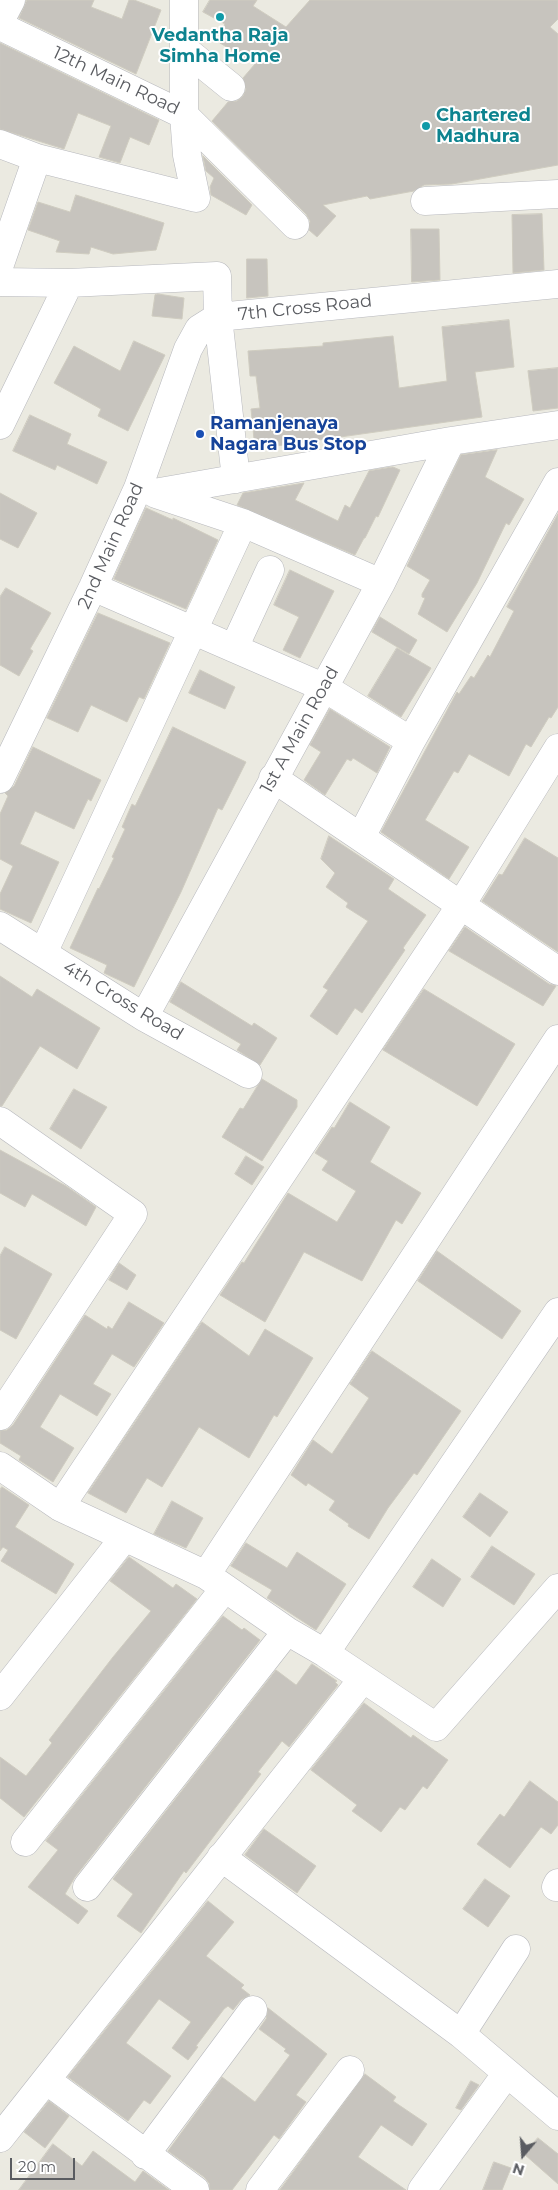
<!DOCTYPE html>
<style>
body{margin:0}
#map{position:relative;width:558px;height:2190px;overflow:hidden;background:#ebeae1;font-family:Montserrat,sans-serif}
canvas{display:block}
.north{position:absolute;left:498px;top:2130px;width:50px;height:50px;-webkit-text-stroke:4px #fff;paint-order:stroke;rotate:198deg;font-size:14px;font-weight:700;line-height:20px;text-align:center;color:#5a5c61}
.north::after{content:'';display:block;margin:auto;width:18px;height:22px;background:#5a5c61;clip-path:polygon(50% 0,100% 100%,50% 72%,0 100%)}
.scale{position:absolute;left:10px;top:2158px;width:65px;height:22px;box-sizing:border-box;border:2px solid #5a5c61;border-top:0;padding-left:6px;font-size:15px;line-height:18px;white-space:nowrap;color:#5a5c61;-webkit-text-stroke:4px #fff;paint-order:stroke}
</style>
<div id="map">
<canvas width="558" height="2190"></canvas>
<div class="north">N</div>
<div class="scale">20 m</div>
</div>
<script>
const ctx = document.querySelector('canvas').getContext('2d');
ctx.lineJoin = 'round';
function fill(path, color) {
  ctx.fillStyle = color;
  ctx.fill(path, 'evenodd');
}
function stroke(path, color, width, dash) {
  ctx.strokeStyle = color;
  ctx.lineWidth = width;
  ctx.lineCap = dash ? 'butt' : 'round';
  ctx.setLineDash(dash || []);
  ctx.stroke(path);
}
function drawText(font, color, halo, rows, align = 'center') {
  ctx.font = font + ' Montserrat,sans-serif';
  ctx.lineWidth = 4;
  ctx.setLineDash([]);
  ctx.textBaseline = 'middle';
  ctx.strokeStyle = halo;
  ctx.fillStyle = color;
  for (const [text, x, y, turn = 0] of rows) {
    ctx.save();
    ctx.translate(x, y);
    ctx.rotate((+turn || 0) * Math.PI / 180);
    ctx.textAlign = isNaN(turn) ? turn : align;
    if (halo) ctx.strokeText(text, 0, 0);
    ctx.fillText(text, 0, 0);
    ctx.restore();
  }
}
const building = new Path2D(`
 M27,0H94L91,7L122,19L129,0H134L161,10L136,74L19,18Z
 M210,0H257L253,6L286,27L310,0H558V19L550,27L558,34V165L452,184L424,185L414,191L370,199L367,196L323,205L336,216L317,237L309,230L310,221L306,214L212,121L228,102L237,101L243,96L246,89L243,78L255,64L215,40L225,24L203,12Z
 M0,43L159,120L149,145L130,137L120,163L99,157L111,126L78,113L64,149L0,129Z
 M203,156L252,205L246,215L211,195L210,187L214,178L206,171Z
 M76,195L164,223L156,250L113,254L91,247L89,254L56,252L60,241L28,230L38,202L70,212Z
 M542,214L544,270L513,273L512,215Z
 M411,229H439L440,280L412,282Z
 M247,259H267L268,296L247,298Z
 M158,294L184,298L182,319L152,316L155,295Z
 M509,320L514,367L475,372L482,417L255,449L251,409L260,408L256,376H250L248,351L323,346V343L393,336L399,388L447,381L442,327Z
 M134,341L165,355L128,431L98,416L101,409L54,383L74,346L120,371Z
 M558,368V408L533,411L528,371Z
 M30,415L71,434L67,444L107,462L97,484L57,465L55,470L13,451Z
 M497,450L485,477L524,499L509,525L506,523L477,583L447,632L418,614L425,598L422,597V594L430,580L407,566L461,455Z
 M393,467L400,470L378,517L376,516L365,538H364L355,555L237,505L243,493L304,483L295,500L338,521L345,505L350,508L369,471Z
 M0,493L37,513L18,548L0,539Z
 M146,508L173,520V518L218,540L186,609L114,579Z
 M558,514V707L551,718L549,717L531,747L526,744L509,776L469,754L458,773L454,771L425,820L469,847L449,879L381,832L457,692L459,694L471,676L474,678L488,655L490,657L514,611L507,607Z
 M290,570L334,591L300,658L283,650L299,617L274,605Z
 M6,588L51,613L30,649L33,651L19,676L0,665V597Z
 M98,613L170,643L144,699L139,697L127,722L91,705L78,732L47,718Z
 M380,617L417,640L409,654L372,632Z
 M397,648L431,668L401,717L368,696Z
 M200,670L235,687L225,709L189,693Z
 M330,709L390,747L377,773L353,758L351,761L347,759L325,795L304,780L321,752L310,745Z
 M173,727L246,762L222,810L218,808L181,892L134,987L104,973L107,965L70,948L98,888L99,889L114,858L112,857L125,829L122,827L132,804L135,806Z
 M33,747L101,780L91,801L88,799L74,829L35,811L20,844L59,862L31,923L0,909V894L13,866L0,859V814L8,796L5,793L14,786Z
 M329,836L394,879L388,889L426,915L403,948L405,950L362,1013L355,1008L337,1035L310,1016L328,990L323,987L368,921L346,907L348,903L326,887L335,873L321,859Z
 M525,838L558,858V952L482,901L499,874L502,875Z
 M465,927L549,984L556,986L543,1006L449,951Z
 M0,976L32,997L37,989L100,1028L77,1069L40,1046L2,1106H0Z
 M181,982L252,1026L254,1023L277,1038L260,1065L237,1050L241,1044L170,1002Z
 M424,989L515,1044L477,1106L383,1050Z
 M262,1079L297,1100V1107L262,1161L222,1137L240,1108L243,1109Z
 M74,1089L107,1107L81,1149L50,1129Z
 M350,1102L390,1127L370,1162L421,1193L402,1224L396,1220L362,1281L304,1252L265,1322L220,1295L242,1262L244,1263L288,1193L337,1222L356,1191L322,1170L328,1161L315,1153L332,1127L334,1128Z
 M0,1150L66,1186L96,1207L86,1226L32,1194L25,1207L0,1193Z
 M246,1156L264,1167L252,1185L235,1174Z
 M5,1247L52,1274L16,1339L0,1330V1256Z
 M437,1251L521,1311L502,1339L418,1281Z
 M119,1263L136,1275L127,1290L109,1280Z
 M129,1302L164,1323L134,1367L112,1354L93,1384L111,1394L97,1416L60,1394L40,1427L74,1448L53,1482L19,1460L21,1456L0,1443V1431L7,1430L13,1425L85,1315L107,1329L108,1326L112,1329Z
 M202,1322L249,1356L265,1329L313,1358L277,1417L274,1415L249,1458L199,1427L162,1487L147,1478L126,1513L88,1493Z
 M372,1351L461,1411L417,1475L414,1473L388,1508L369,1539L348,1526L349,1524L329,1510L335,1501L308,1483L306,1486L291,1475L313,1440L332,1454L369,1398L350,1384Z
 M2,1487L29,1505L15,1527L74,1564L56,1594L1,1561L8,1550L3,1547L0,1551V1490Z
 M480,1493L508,1512L490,1537L463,1517Z
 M172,1501L203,1518L186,1548L154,1534Z
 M246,1543L287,1568L297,1552L346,1584L316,1630L267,1598L272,1590L231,1566Z
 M492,1546L535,1574L514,1605L471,1577Z
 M129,1557L173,1588L176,1584L197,1599L24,1817L0,1798V1757L26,1776L52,1743L49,1740L113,1657L151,1611L110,1581Z
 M432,1559L461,1579L443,1607L413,1587Z
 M223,1616L242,1630L244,1628L260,1640L75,1877L65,1894L88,1911L78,1924L28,1887L58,1850L46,1841Z
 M312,1664L337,1681L335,1682L338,1685L289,1747L282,1741L258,1772L261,1774L186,1873L184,1871L141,1933L117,1916L133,1894L113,1879L276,1670L296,1685Z
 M364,1703L411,1738L413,1735L448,1760L427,1789L423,1786L405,1810L400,1807L381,1832L352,1811L357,1805L311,1770Z
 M530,1781L558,1802V1825L551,1834L541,1827L510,1868L477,1844L500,1814L504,1817Z
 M264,1829L316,1866L297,1893L245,1855Z
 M485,1879L510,1896L488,1927L463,1909Z
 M208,1901L234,1922L206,1956L244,1985L241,1988L250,1995L241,2000L233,2010L228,2006L224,2009L196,2046L198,2047L188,2060L172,2048L191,2022L159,1999L126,2043L171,2076L150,2104L144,2100L128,2121L68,2077Z
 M268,2008L327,2054L296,2095L306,2102L279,2139L274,2135L232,2190H210L209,2183L204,2177L168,2151L222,2077L255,2102L290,2055L284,2051L286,2049L259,2029L266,2019Z
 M365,2074L396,2097L393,2101L427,2124L412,2146L381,2125L358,2157L406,2190H280Z
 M471,2081L479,2085L461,2110L456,2108Z
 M49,2101L69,2116L45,2148L24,2132Z
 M538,2138L558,2154V2184L524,2154Z
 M53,2144L82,2166L93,2151L135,2182L143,2171L169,2190H19Z
 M494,2162L511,2168L502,2190H483Z`);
fill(building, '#c7c4be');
stroke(building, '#cfccc0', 1);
const minor = new Path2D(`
 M0,21L11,0
 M0,26L184,115V0
 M184,49L231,87
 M0,144L37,158L196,198L187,155L184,115L295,225
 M425,201L558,194
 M0,264L37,158
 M0,282L69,283L217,276L218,317L236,479
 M0,425L69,283
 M154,493L451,441L558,425
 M156,494L243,523L381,583
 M93,587L323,687L411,741
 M234,648L270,570
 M273,778L558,971
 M0,779L93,587L138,488L188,349L199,329L218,317L558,284
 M361,837L411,741L558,482
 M0,926L144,1017L248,1074
 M43,953L243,523
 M144,1017L381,583L451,441
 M0,1121L133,1214L0,1416
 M0,1466L60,1507L206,1575L287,1631L325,1653L436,1727L558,1588
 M60,1507L461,905L558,748
 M206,1575L558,1039
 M325,1653L558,1312
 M0,1696L124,1538
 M25,1842L225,1588
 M221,1857L461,2034L558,2116
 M87,1887L287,1631
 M556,1887L558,1883
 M461,2034L516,1949
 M46,2080L195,2190
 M0,2138L362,1680
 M145,2155L253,2010
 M260,2190L350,2070
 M422,2190L507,2073`);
stroke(minor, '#b7b8bd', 29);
stroke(minor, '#fff', 28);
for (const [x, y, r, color] of [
 [220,17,5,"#0f9aa8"],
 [426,126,5,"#0f9aa8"],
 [200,434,5,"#1a4fb4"]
]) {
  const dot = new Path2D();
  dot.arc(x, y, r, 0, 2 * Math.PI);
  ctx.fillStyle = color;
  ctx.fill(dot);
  stroke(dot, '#fff', 2);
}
drawText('bold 18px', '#0d838f', '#fff', [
 ["Vedantha Raja",220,36],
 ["Simha Home",220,57],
 ["Chartered",436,116,"left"],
 ["Madhura",436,137,"left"]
]);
drawText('18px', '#5a5c61', '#fff', [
 ["12th Main Road",116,81,25],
 ["7th Cross Road",305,308,-6],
 ["2nd Main Road",111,546,-66],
 ["1st A Main Road",300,730,-61],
 ["4th Cross Road",123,1001,31]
]);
drawText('bold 18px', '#164399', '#fff', [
 ["Ramanjenaya",210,424],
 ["Nagara Bus Stop",210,445]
], 'left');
</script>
